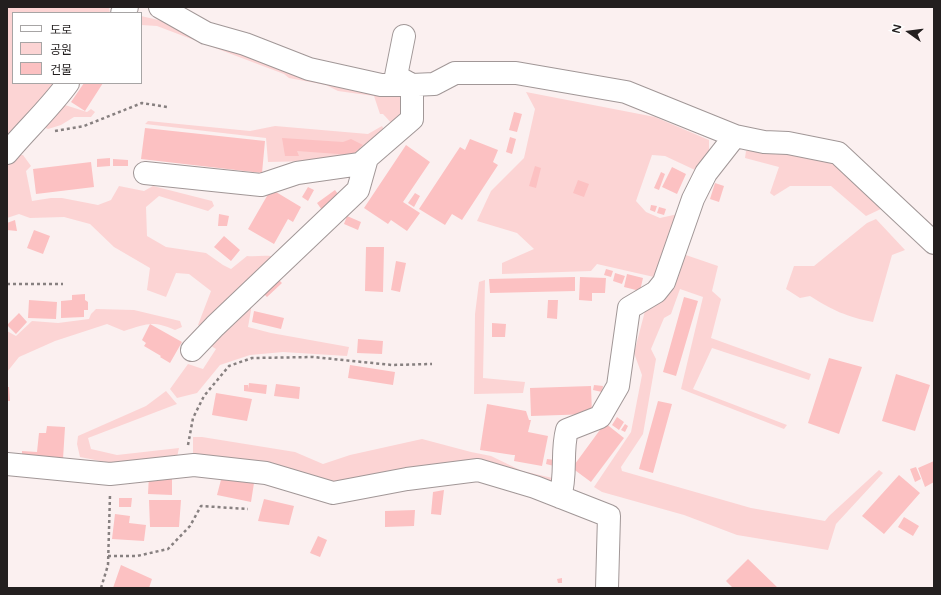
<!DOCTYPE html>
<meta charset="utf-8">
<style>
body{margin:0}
#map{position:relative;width:941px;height:595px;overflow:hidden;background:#fbf0f0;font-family:"Varela Round","Noto Sans KR",sans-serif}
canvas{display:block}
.frame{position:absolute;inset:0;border:8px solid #231f1f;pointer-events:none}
.legend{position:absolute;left:12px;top:12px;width:130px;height:72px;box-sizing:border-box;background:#fff;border:1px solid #a7a5a5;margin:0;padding:5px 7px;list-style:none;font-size:12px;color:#231f1f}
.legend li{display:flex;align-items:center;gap:8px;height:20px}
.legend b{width:20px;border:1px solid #a7a5a5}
.north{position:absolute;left:889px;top:12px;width:40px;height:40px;-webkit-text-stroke:3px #fff;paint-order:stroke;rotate:284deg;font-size:11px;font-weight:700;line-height:16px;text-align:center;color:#231f1f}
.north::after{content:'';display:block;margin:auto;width:14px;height:18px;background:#231f1f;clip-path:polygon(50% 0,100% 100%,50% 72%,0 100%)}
</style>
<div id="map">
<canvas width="941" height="595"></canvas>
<div class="frame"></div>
<ul class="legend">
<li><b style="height:5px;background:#fff"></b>도로</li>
<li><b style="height:11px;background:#fcd4d4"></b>공원</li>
<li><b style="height:11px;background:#fcc1c2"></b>건물</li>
</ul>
<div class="north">N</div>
</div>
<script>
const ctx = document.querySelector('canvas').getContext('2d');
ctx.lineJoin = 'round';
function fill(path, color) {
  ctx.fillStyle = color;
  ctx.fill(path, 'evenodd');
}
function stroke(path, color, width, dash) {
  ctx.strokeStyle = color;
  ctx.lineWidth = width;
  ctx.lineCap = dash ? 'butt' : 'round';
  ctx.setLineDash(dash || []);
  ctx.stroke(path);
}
fill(new Path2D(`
 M7,7H109L110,13H13V83H58L7,145Z
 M141,16L176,24L405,95L403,113L395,127L383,114H380L374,96L338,91L326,85L289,78L284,74L157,26L141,25Z
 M76,83H81L65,105L87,112L91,109L95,112L91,117H74L61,125L48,129L41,126Z
 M526,92L655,117L709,140V153L695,170L665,156L652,155L636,201L646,212L660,218L678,214L663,269L654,277L597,264L591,271L502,274V263L534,249L517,233L477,221L491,191L524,158L535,109Z
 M148,121L250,131L275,126L368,134L382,126L387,135L357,160L268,162L266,138L145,124Z
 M787,148L832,163L883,208L866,216L831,186H790L774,196L770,193L779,167L745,158L746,151Z
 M11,155H23L31,166L26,171L32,201L51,198H62L98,205L111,200L119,186L144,191L153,186L212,201L214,206L208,211L159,196L146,207L147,236L166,247L206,253L223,265L231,269L247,256C258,257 268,254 279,258L205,328L198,325L211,291L189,274L176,273L166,297L147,290L150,268L114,247L90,224L64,217L30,218L19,214L7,218V161Z
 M876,219L905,250L892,255L873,322C847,317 832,310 810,296L800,298L786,289L794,266H814L867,223Z
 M680,253L718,266L712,291L721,299L711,338L811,374L809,380L712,348L693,389L787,425L784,429L681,389L703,297L680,289L671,314L664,318L651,349L656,359L643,434L621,467L622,471L751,508L825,521L829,516L879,470L883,473L836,524L828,550L737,535L684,515L602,492L594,487L631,432L642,375L634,353L645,311L656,305L667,290Z
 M485,280L483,378L525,382L523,393L474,394L475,314L479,282Z
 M251,304V310L248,327L271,333L349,347L347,356L283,352L250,355L220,365L197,393L177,398L170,389L188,364L203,369L216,349L206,343L231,327Z
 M96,309L134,310L180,321L182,327L175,330C153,320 146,324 124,331L107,324L55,341L19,357L7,372V331L16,336L32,321L58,323L89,319L91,314Z
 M166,391L177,404L88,438L91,449L117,455L179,448L177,457L144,461L110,463L80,457L77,444L78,436L146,406Z
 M193,437H202L295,452L323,464L350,455L422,439L471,452L491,456L522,471L557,479L558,483L477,467L335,489L193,457Z`), '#fcd4d4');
fill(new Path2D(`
 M84,83H103L85,111L71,102Z
 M514,112L522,114L517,132L509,130Z
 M145,128L265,141L262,173L141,159Z
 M510,137L516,139L512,154L506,152Z
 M282,138L343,142L351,139L363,145L352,155L297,151L299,156H285Z
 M470,139L498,150L493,162L498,165L462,220L452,214L445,225L419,209L460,147L465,150Z
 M406,145L430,162L403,202L420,213L407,231L391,220L388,224L364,208Z
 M110,158V166L97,167V159Z
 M113,159L128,160V166H113Z
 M91,162L94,187L36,194L33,169Z
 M535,166L541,168L536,188L529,186Z
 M672,167L686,174L677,194L662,187Z
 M661,172L665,174L659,190L654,188Z
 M578,180L589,184L584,197L573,193Z
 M715,183L724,186L719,202L710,199Z
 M308,187L314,190L308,201L302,197Z
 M271,189L301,207L293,222L288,219L274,244L248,229Z
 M335,190L340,197L322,210L317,203Z
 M415,193L420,196L414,207L408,203Z
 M651,205L657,206L655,212L650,210Z
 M659,207L666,209L664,215L657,213Z
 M219,214L229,216L227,226H218Z
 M347,216L361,222L358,230L344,224Z
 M15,220L17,231L7,230V223Z
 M34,230L50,236L43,254L27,248Z
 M224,236L240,250L231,261L214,247Z
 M366,247H384L383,292L365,291Z
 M396,261L406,263L400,292L391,290Z
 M606,269L613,271L611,277L604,275Z
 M615,273L625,276L622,284L613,281Z
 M627,274L643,278L640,291L624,287Z
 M276,277L282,283L267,297L261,291Z
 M575,277V291L490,293L489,279Z
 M580,277L606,278L605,293H592V301L579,300Z
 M85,294V300L88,302V310H84V317L61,318V301L72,300V295Z
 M684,297L698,301L676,376L663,372Z
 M29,300L57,302L56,319L28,318Z
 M548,300H558L557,319L547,318Z
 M254,311L284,318L281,329L252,322Z
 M19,313L27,322L16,334L7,325Z
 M492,323L506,324L505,337H492Z
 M150,324L182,342L170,363L160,357L161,356L144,346L146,343L142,340Z
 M358,339L383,341L382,354L357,353Z
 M829,358L862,367L839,434L808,423Z
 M350,365L395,372L393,385L348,378Z
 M896,374L930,385L915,431L882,421Z
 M249,383L267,385L266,394L244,391V385H248V389Z
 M276,384L300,387L299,399L274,396Z
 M594,385L603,386L602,392L593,390Z
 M591,386L592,414L531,416L530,388Z
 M7,387H9L10,401H7Z
 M216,393L252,399L247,421L212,415Z
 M658,401L672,404L653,473L639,469Z
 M487,404L526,411L529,420H531L528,432L548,436L542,466L514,461L515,455H513L480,450Z
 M617,417L624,422L619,430L612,425Z
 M605,423L624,438L591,482L572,468Z
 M625,424L628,426L625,432L621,430Z
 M47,426L65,427L63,459L22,456V451L37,452L39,433H46Z
 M547,459L555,460L554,466L546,464Z
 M934,461V482L925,487L918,468Z
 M916,467L921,479L915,482L910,469Z
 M149,475L172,476V495L148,494Z
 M899,475L920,493L884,534L862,516Z
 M222,476L254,483L251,502L217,495Z
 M444,490L441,515L431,514L433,492Z
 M119,498H132L131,507H119Z
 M264,499L294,506L289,525L258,521Z
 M149,500H181L179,527H150Z
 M415,510L414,526L385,527V511Z
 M115,514L130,516L129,523L146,525L144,541L112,539Z
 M904,517L919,526L913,536L898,527Z
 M318,536L327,540L320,557L310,553Z
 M748,559L778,588H733L726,581Z
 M121,565L152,579L149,588H113Z
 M562,578V583H558L557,579Z`), '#fcc1c2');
const minor = new Path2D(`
 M160,7L206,33L245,44L309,69L381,85H412L434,84L455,73H516L626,92L735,136L764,142L788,143L838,153L934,243
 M122,13L127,7
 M7,153C27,129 50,108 68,83
 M145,173L261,185L297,173L360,164L412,119V85L396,76L404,36
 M192,350L215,326L358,190L367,158
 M7,464L110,474L194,465L266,473L333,493L407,479L478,470L535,487L609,516L607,588
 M560,497C567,475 561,452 567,430L600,417L618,386L629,308L656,292L664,282L693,199L706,173L735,136`);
stroke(minor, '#a19797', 24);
stroke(new Path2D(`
 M55,131L84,126L142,103L167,107
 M7,284H63
 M188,445L193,418L204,396L229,366L252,358L313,357L392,365L432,364
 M108,556H137L168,549L190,526L201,506L248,509
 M101,588L108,565L110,495`), '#878080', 2.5, [3, 3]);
stroke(minor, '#fff', 22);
</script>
